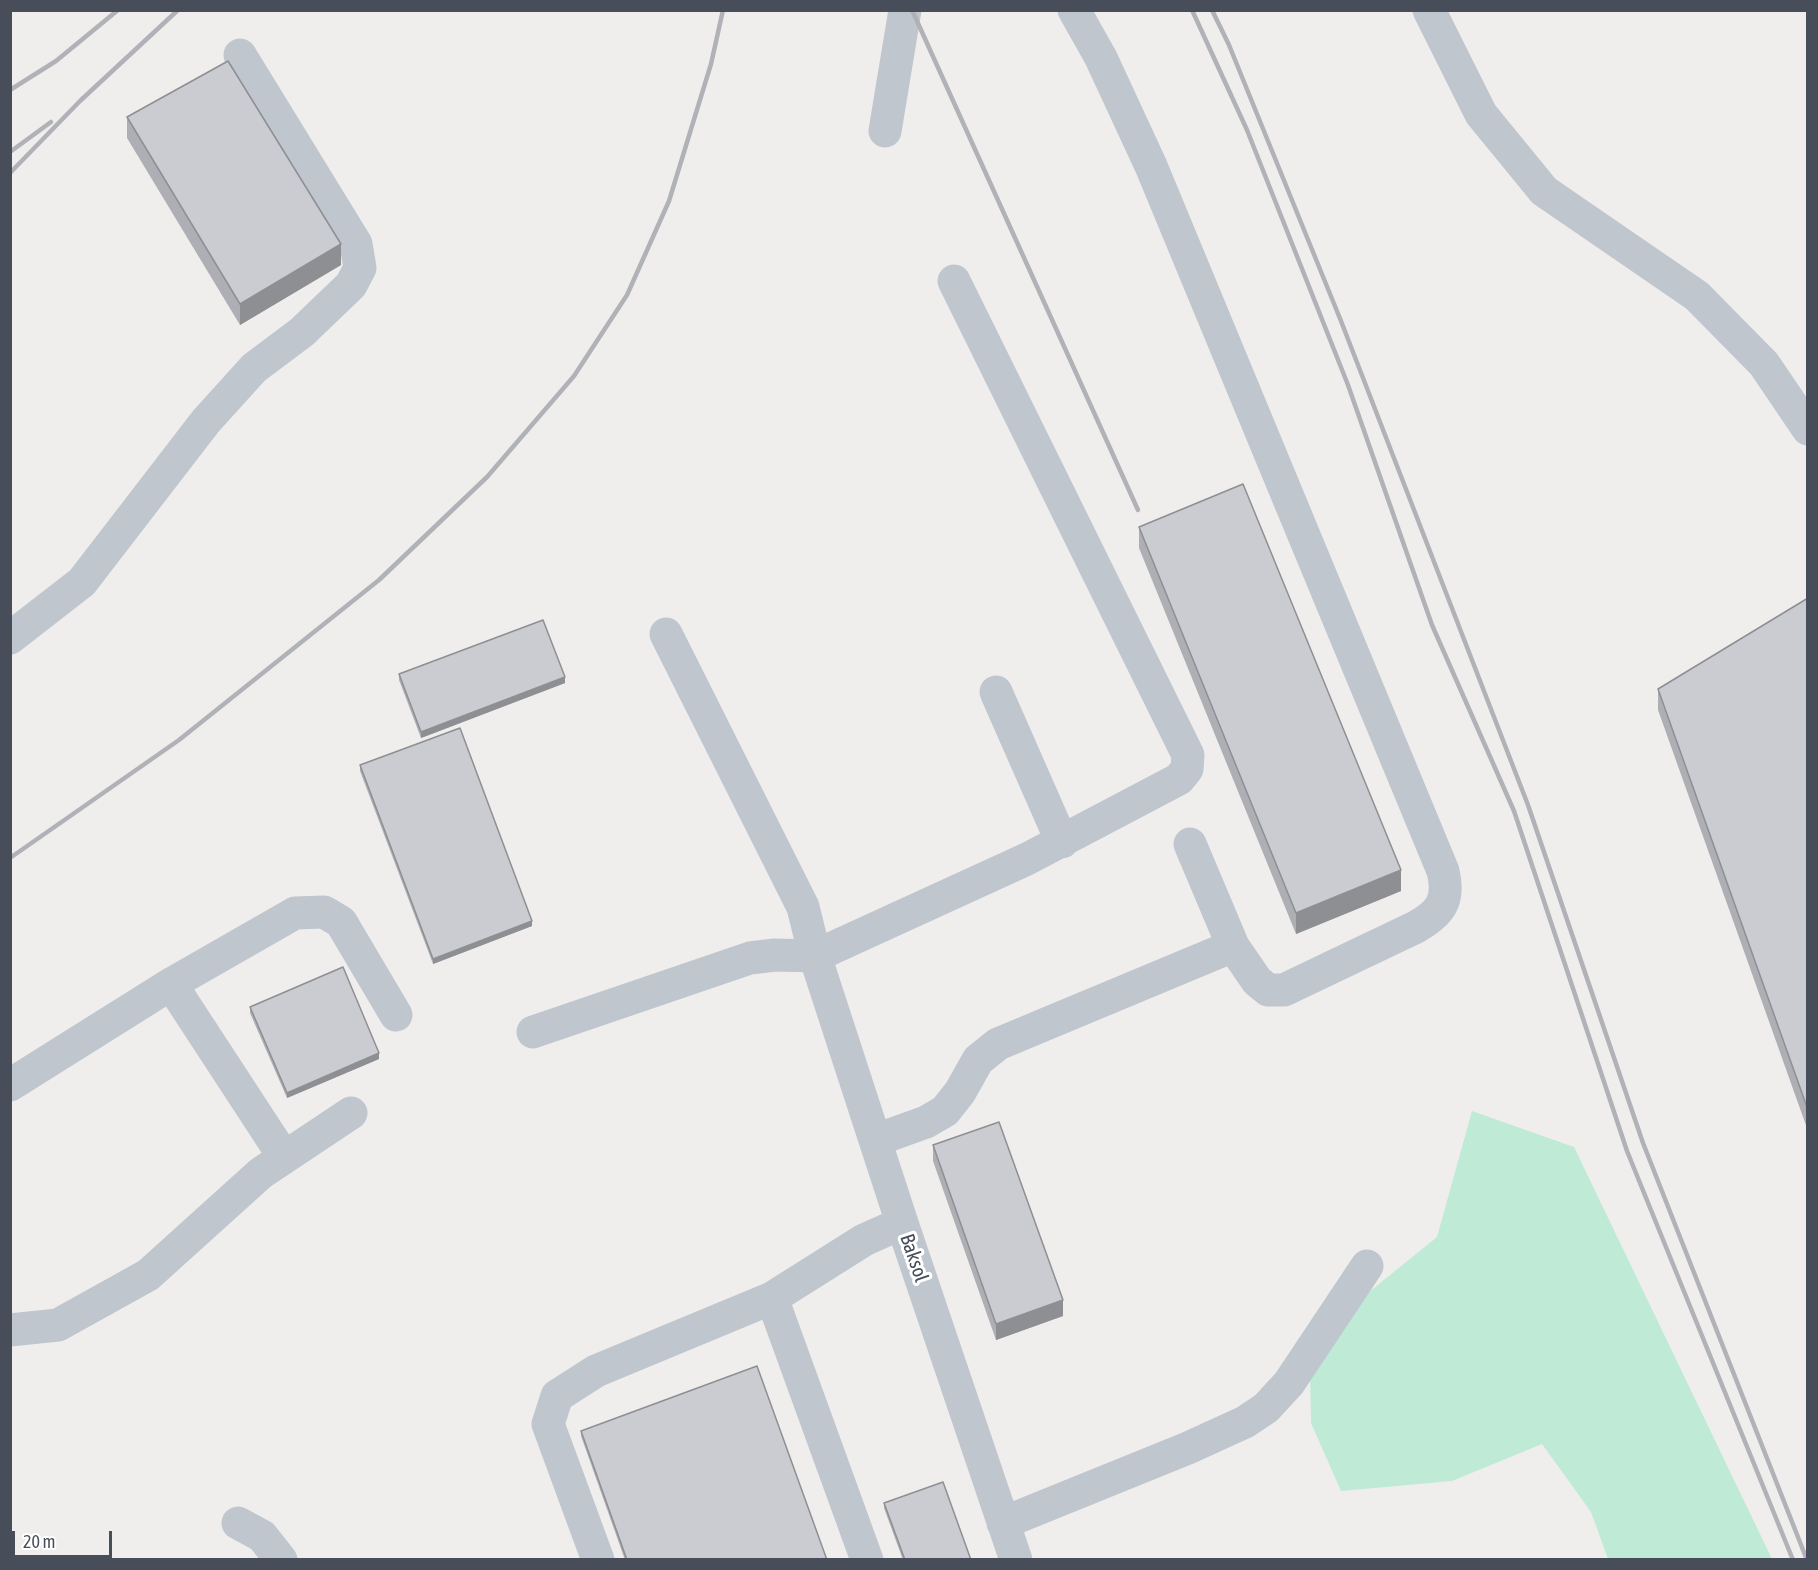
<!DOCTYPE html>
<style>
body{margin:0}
#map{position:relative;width:1818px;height:1570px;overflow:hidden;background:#f0eeed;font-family:"Asap Condensed",sans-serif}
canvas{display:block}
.frame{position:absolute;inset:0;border:12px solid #474e59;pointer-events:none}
.scale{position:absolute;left:12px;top:1531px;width:100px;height:27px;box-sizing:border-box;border:3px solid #474e59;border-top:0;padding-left:8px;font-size:18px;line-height:21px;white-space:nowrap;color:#474e59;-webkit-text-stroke:4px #fff;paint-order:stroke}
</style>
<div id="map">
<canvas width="1818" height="1570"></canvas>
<div class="frame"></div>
<div class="scale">20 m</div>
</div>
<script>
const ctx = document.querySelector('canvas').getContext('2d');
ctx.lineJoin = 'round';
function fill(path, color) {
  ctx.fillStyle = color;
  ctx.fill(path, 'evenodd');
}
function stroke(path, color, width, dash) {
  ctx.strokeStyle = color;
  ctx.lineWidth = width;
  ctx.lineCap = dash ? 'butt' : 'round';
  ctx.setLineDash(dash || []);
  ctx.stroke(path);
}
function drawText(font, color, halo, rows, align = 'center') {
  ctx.font = font + ' "Asap Condensed",sans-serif';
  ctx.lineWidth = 6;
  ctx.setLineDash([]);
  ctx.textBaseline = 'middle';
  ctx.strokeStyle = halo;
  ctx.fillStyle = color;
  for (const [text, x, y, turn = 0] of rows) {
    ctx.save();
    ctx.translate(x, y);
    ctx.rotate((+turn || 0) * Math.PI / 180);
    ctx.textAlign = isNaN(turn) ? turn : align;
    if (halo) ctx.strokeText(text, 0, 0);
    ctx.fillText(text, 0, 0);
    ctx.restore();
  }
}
fill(new Path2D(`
 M1472,1111L1574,1147L1772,1559H1608L1591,1512L1542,1444L1452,1481L1341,1491L1311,1423L1310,1370L1369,1292L1437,1237Z`), '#bfead5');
stroke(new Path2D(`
 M1429,10L1481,114L1544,191L1697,296L1764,364L1808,429
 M885,131L905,10
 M666,634L803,907L815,956L902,1223L1016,1560
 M10,638L82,582L206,421L254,368L302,332L351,285L360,268L356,244L240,55
 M996,692L1062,842
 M1190,844L1233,946
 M171,984L284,1157
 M533,1032L750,958L775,955L815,956L1027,859L1179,779L1187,769L1188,755L954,281
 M10,1085L171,984L295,913L324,912L341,922L396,1015
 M876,1140L926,1122L945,1111L960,1092L978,1060L998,1044L1233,946L1257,981L1268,990H1284L1416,927C1441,913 1450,900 1443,871L1151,166L1101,58L1074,10
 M772,1298L867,1560
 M10,1330L58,1325L148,1275L261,1173L351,1113
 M238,1523L262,1536L281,1560
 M1003,1523L1188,1448L1245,1422L1266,1408L1289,1383L1367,1266
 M598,1560L548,1424L557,1396L596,1371L772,1298L864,1240L902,1223`), '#bfc6ce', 33);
stroke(new Path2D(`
 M912,10L1138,510
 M1192,10L1247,130L1348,385L1432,625L1514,811L1627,1151L1793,1560
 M1212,10L1229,45L1341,321L1528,805L1643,1143L1807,1560
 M10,90L56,61L118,10
 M10,152L51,122
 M10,173L80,101L178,10
 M10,858L179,740L379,580L487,477L574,376L627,295L669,201L711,64L723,10`), '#b0b2b7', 4.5);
fill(new Path2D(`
 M127,117L341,265L240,325L127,138Z
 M1139,527L1401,891L1296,934L1139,548Z
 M1808,598V1131L1658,710V689Z
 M399,674L565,683L421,738L399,680Z
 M360,765L532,926L433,964L360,771Z
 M250,1007L379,1059L287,1098L250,1013Z
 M933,1145L1063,1316L996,1340L933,1161Z
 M581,1431L827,1560H625L581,1436Z
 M884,1503L971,1560H903L884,1508Z`), '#aeafb5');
fill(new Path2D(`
 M341,244V265L240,325V304Z
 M565,677V683L421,738V732Z
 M1401,870V891L1296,934V913Z
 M532,921V926L433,964V959Z
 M379,1053V1059L287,1098V1093Z
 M1063,1300V1316L996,1340V1324Z`), '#8d8f93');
const building = new Path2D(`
 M228,61L341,244L240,304L127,117Z
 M1243,484L1401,870L1296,913L1139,527Z
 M1808,598V1110L1658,689Z
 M543,620L565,677L421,732L399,674Z
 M460,728L532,921L433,959L360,765Z
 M343,967L379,1053L287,1093L250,1007Z
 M999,1122L1063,1300L996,1324L933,1145Z
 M757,1366L827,1560H627L581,1431Z
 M943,1482L971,1560H905L884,1503Z`);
fill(building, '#caccd2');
stroke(building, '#8d8f93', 1.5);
drawText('20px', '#474e59', '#fff', [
 ["Baksol",914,1258,71]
]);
</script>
